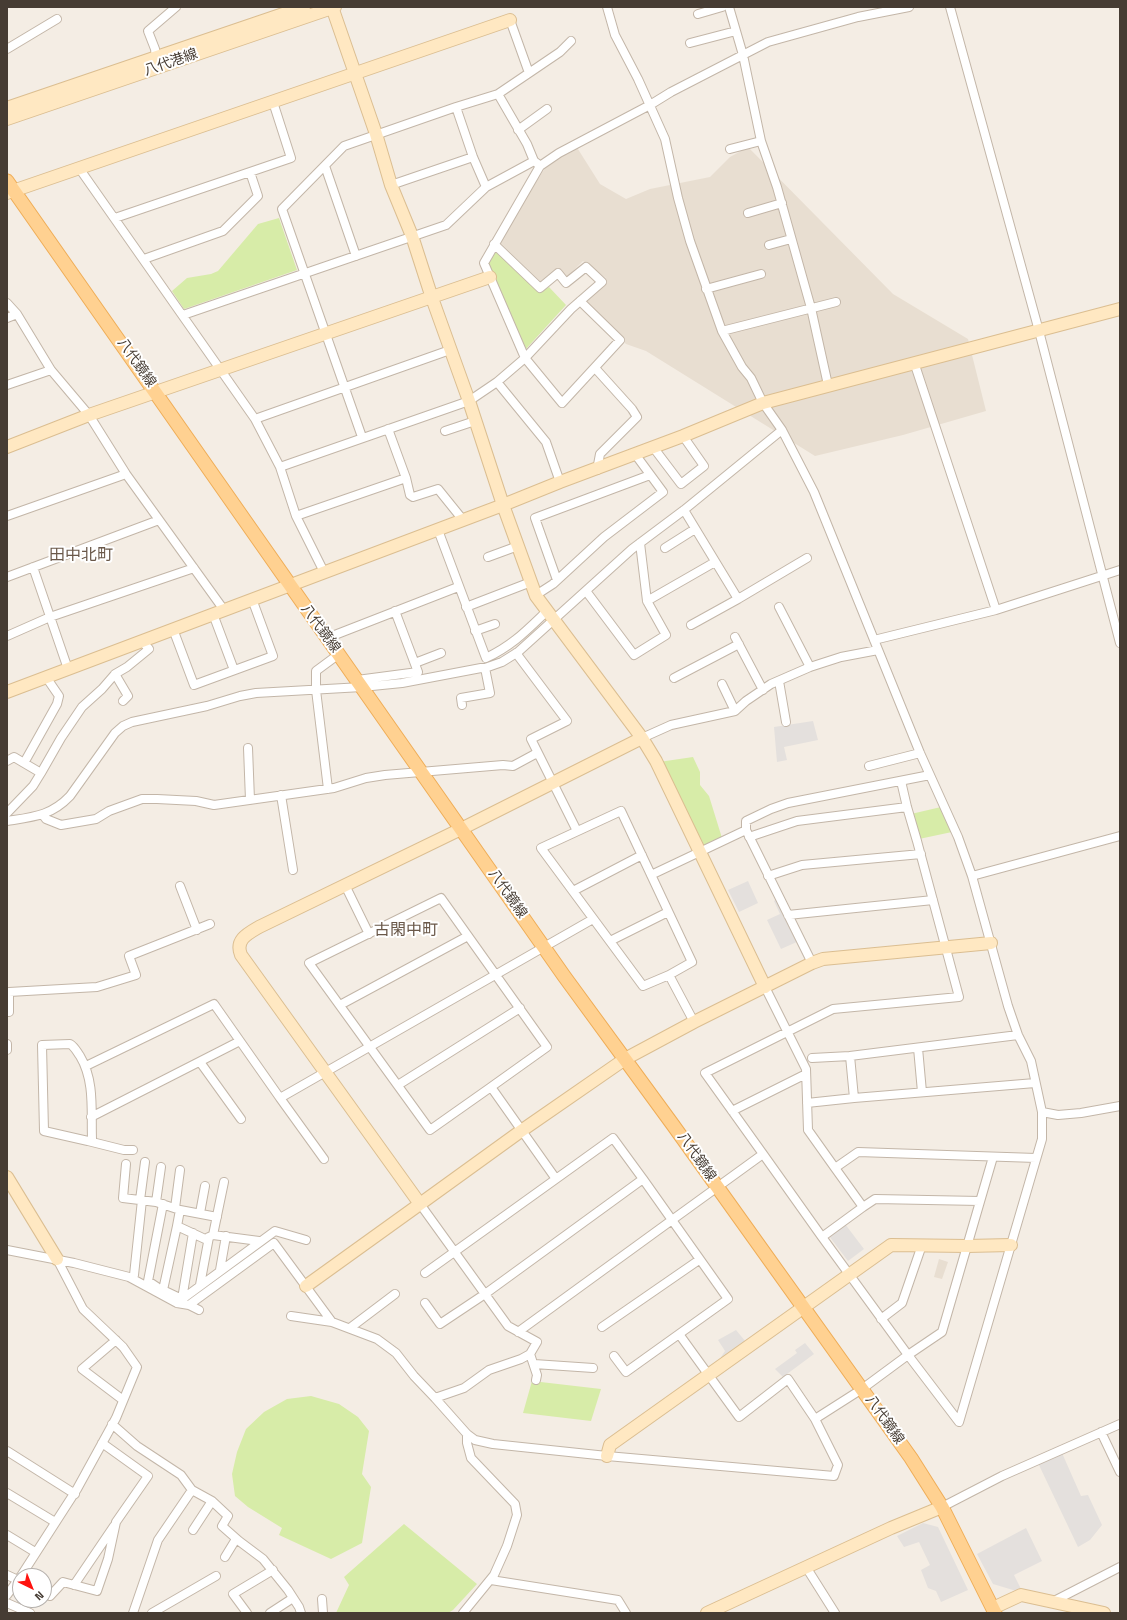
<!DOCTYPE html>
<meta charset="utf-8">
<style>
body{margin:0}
#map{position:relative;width:1127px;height:1620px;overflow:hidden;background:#f4ede4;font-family:"Titillium Web",sans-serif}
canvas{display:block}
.frame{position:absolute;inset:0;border:8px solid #463c33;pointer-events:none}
.north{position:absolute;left:12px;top:1568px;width:40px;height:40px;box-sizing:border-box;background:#fff;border:1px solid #b5b1ad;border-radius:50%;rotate:137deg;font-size:11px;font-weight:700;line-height:16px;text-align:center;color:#463c33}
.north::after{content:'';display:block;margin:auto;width:14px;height:18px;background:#ff130f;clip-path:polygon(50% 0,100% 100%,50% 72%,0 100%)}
</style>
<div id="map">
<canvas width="1127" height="1620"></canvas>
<div class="frame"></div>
<div class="north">N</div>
</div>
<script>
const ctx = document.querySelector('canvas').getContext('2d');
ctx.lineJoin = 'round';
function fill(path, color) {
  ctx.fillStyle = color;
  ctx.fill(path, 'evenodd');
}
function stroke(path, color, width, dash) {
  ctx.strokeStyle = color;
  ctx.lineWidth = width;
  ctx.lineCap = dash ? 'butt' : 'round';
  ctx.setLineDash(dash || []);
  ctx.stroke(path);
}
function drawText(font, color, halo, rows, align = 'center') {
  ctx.font = font + ' "Titillium Web","Noto Sans JP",sans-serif';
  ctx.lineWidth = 4;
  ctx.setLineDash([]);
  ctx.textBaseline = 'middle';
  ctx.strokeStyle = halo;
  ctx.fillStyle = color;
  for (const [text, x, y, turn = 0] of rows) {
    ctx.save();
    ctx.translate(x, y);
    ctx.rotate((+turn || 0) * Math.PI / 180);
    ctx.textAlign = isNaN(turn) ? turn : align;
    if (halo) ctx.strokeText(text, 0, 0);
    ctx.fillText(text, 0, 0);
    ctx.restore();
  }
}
fill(new Path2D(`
 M576,146L600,184L626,199L650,189L710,177L730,157L748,147L893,294L968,339L986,411L903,435L815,456L646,351L626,344L582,301L598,287L606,278L583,261L565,279L557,271L540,285L497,243L549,162Z
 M939,1259L948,1262L942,1279L934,1277Z`), '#e8ded1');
fill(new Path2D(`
 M279,218L297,270L184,309L172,291L187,278L211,274L218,271L258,224Z
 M495,248L542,291L549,287L566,305L525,350L488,263Z
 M693,757L700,772V785L709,796L722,838L705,847L659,762Z
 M941,807L952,832L919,839L911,814Z
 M532,1381L601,1389L591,1421L523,1413Z
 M311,1396L339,1404L358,1417L369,1431L362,1474L371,1487L362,1543L331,1559L279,1535L282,1528L248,1507L235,1496L232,1474L237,1452L246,1429L264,1412L287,1399Z
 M404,1524L477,1584L453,1610L448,1613H336L349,1585L344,1577Z`), '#d7eca8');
fill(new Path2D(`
 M813,721L818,740L784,747L787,760L777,762L774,727Z
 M748,881L758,903L739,912L728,890Z
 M778,898L799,941L781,949L767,920L780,914L774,901Z
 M845,1224L864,1249L848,1261L829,1236Z
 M736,1330L746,1342L722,1359L721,1357L725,1351L718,1340Z
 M805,1343L814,1354L783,1377L775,1369L797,1353L795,1350Z
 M1062,1453L1081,1496L1088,1495L1102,1525L1090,1540L1078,1547L1038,1463Z
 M923,1523L938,1527L968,1590L941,1602L936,1591L928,1588L921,1570L930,1565L919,1542L904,1547L897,1536Z
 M1026,1528L1042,1561L1014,1575L1023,1593L993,1584L977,1554Z`), '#e4e0dd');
const street = new Path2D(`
 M607,7L615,35L638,79L665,139L678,198L690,241L722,331L742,367L751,378L763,403L782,430L814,492L920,753L958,837L972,876L1008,1006L1018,1035L1031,1061L1042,1112V1139L959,1422L908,1355L942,1332L993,1157
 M729,7L743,55L761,141L777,187L811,308L828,385
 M950,7L1039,331L1120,643
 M698,14L722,7
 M690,43L736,31
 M7,49L57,19
 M156,58L155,49L148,31L176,7
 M529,73L560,52L571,41
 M498,94L527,144L534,161L538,164
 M456,107L473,157L486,187
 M518,130L547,109
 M730,149L761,141
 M325,166L356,256
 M79,168L255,419L280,467L296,516L324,572
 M391,185L473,157
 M748,213L782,203
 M115,218L291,158L273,102
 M769,245L791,239
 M144,259L223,231L258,196L250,172
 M706,289L761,274
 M580,301L620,340L562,403L525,358L484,263L540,166L559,153L650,105L671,92L768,42L858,17L909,7
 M7,303L17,314L51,370L89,415L126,474L224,610
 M183,315L446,225L486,187L534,161
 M7,318L17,314
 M722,331L836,302
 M914,362L996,610
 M595,368L632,409L637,417L600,454L597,470
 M497,382L546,442L560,482
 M7,385L51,370
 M255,419L450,350
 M388,429L406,478L410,495L413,497L438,489L463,520
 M445,431L475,421
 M362,437L282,209L344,146L456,107L498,94L529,73L510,20
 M653,447L681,484L704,466L683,436
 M280,467L469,401L497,382L525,358L571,309L602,282L586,267L566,283L558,273L540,288L494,244
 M684,510L738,599L807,558
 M7,516L126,474
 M296,516L406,478
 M438,530L486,658C513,645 526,631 547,611
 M640,543L647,601L715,562
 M665,548L695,529
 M488,557L518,546
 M33,567L68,669
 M7,577L159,520
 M557,580L535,518L650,475
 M586,591L634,655L666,635L647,601
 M536,595L553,584L604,537L663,492L635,454
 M466,607L531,582
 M779,607L810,667
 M213,614L234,670
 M691,625L738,599
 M173,629L194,685L273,656L252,599
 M475,631L495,624
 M7,636L50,617L194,568
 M735,637L763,690
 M327,638L458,587
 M874,640L996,610L1120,570
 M516,653L567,721L531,739L577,831
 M415,663L441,653
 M115,674L128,696L123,701
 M674,678L739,644
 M357,680L418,672L395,611
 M779,681L786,722
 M722,684L735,711
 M462,705L461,698L490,693L485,668L502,662L518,652L632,549L684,510L782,430
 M642,738L671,725L735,711L746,701L771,684L810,667L841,657L878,650
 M248,748L250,800
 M7,761L14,757L24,763L57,704L59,696L46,677
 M24,763L41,773L61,738L82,707L102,689L115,674L127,667L149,649L142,641
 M869,766L920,753
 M328,789L316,690V671L339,654
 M281,795L293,870
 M7,813L33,786L41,773
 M43,815L46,819L61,825L96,819L109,811L142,799H157L196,801L214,805L334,788L366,778L385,775L503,765L513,766L537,753
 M7,821C33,817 51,816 70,796L115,733L123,726L132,722L207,706L240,696L256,693L362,687L402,683L481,668H485
 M746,830V821L771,809L788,803L930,775
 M749,837L797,821L907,807
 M651,875L746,830L812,963
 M768,876L802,865L921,854
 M972,876L1120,836
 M345,885L369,934
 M180,886L197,930
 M573,891L642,855
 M788,915L933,900
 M610,941L668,912
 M669,975L692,962L621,811L541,848L643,986L669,975L694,1022
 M765,987L806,1069L808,1130L835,1168
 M340,1005L468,936
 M7,1012H9V992L97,987L136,975L129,956L210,924
 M1018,1035L850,1056L854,1098L1035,1083
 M7,1044V1050
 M70,1044C75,1047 77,1052 80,1056C95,1081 91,1111 92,1139L88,1141L44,1131L42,1045Z
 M918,1048L922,1092
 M812,1058L850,1056
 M200,1062L241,1119
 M86,1066L214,1004L280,1098
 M398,1085L520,1008
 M491,1087L547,1047L441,898L309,963L430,1130L491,1087L556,1179
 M807,1103L854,1098
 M732,1111L806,1074
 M1042,1112L1058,1115L1081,1113L1120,1106
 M91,1117L240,1041
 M88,1141L124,1150H133
 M763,1154L705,1073L833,1009L959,997L917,841L907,807L901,781
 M324,1159L280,1098L593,919
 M126,1164L123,1198L156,1202L180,1210
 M224,1182L213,1235L259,1241
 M140,1200L145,1162
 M156,1202L161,1167
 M420,1204L508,1326L537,1342L530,1354L537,1375L536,1380
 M863,1207L875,1199L980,1201
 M175,1208L180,1170
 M200,1213L205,1186
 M177,1226L163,1290L182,1299L193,1233
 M213,1235L205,1239L177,1226L180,1210L217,1217
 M7,1250L74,1263L129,1277L177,1303L189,1305L199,1310
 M220,1270L226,1236
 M425,1273L613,1138L643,1179L485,1294L440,1324L425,1303
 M134,1275L142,1200
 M200,1285L209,1237
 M157,1287L148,1281L163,1204
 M177,1303L275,1231L306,1240
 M189,1305L274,1243L332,1322
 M291,1316L332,1322L377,1339L396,1353L414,1376L435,1398L467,1434L475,1440L493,1444L607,1456L834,1476L838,1465L815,1419
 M881,1319L902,1303L922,1245
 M602,1327L699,1260
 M350,1328L395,1294
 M518,1332L672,1220L643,1179
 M679,1334L739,1417L788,1379L815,1419L862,1389L908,1355L822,1237L863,1207L835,1168L858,1152L1036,1158
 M116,1340L82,1369L123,1400
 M614,1356L626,1372L728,1299L672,1220L763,1154L822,1237
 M534,1364L593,1368
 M435,1398L464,1388L489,1370L521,1359L530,1354
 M112,1424L137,1446L181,1475L192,1490L212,1501L228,1516L222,1526L239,1541L263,1559L288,1590L299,1607L301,1613
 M1101,1432L1120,1472
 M7,1451L75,1494
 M7,1493L55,1522
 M942,1507L1002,1476L1120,1424
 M193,1530L212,1501
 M7,1535L35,1552
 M225,1557L236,1539
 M806,1567L835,1613
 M7,1575L20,1581
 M21,1576L77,1489L116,1418L137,1367L123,1347L83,1309L57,1259
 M491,1580L618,1600L626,1613
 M74,1585L114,1526
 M44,1593L50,1596L63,1582L97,1591L108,1559L116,1522L148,1476L102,1443
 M7,1595L20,1577
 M322,1599L323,1613
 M1054,1601L1120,1567
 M7,1603L30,1613
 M133,1613L158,1540L192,1490
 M152,1613L216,1576
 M247,1613L233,1594L273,1570
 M270,1613L293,1598
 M463,1613L494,1575L507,1546L517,1515L515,1504L471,1458L467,1443V1434`);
const secondary = new Path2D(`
 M332,7L376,134L391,185L412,236L432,298L469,401L503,505L536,596L642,738L656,761L765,987
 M7,108L304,7
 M7,119L335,7
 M7,193L510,20
 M7,447L89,415L490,277
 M7,692L503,505L560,482L683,436L763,403L1120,309
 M642,738L461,829L259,927C247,934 235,940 241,955L420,1204L521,1131L625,1059L694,1022L812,963L823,959L991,943
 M7,1177L57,1259
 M306,1286L420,1204
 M607,1456L610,1445L891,1245L967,1246L1011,1245
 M993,1608L1021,1595L1104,1613
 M707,1613L891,1528L942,1507`);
const primary = new Path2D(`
 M7,181L564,976L673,1125L911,1458L942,1507L995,1613`);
stroke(street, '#c3b6a8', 10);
stroke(secondary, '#dbbe91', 14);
stroke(primary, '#efad57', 15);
stroke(street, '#fff', 8);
stroke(secondary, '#ffe8c2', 12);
stroke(primary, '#ffd191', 13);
drawText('14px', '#463c33', '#fff', [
 ["八代港線",171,63,-19],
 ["八代鏡線",136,363,55],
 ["八代鏡線",320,629,54],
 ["八代鏡線",507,894,55],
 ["八代鏡線",696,1157,55],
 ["八代鏡線",884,1420,55]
]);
drawText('16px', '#6a5849', '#fff', [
 ["田中北町",81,556],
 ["古閑中町",406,931]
]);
</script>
